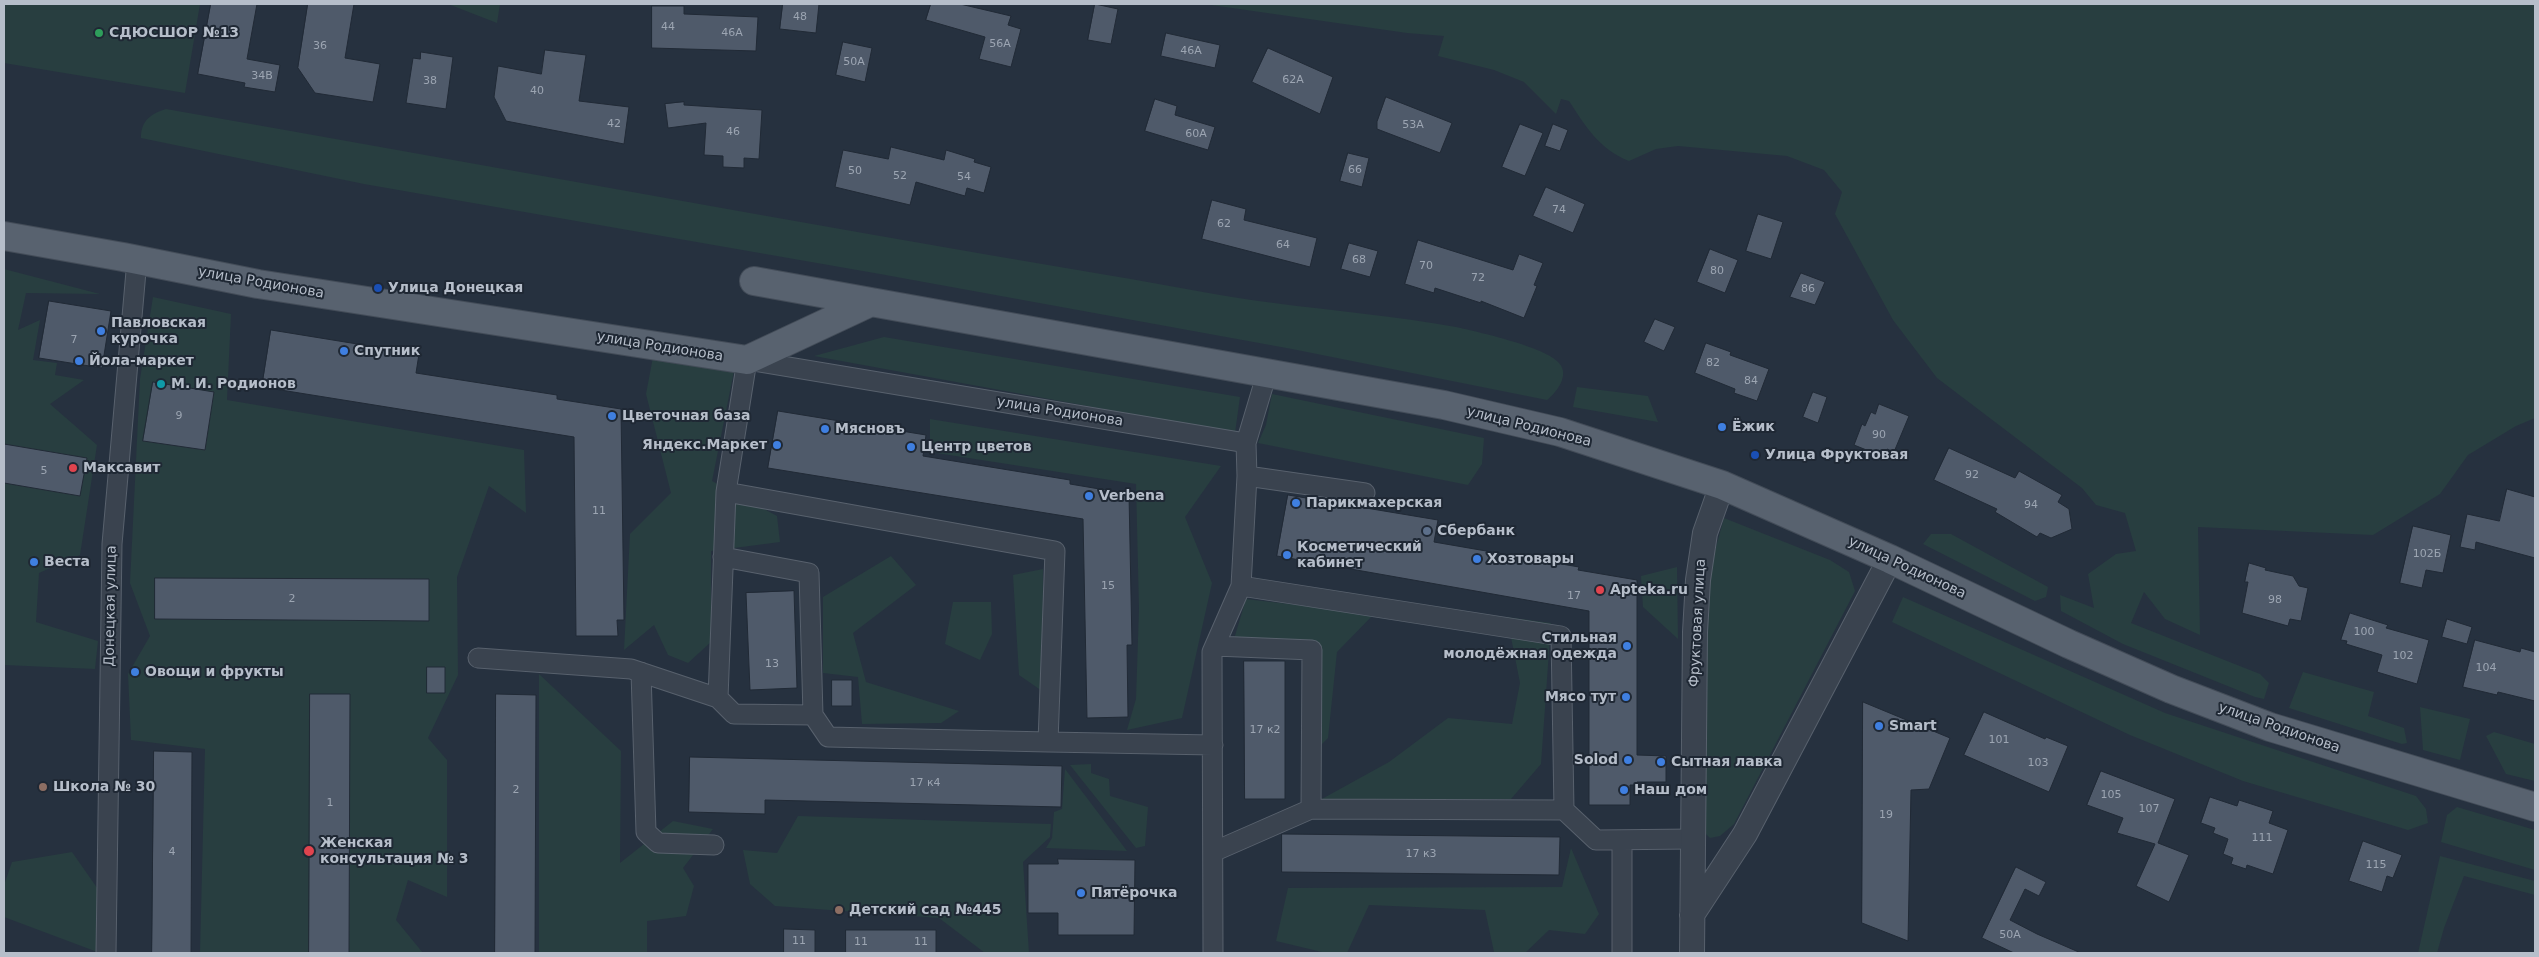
<!DOCTYPE html>
<meta charset="utf-8">
<style>
body{margin:0}
#map{position:relative;width:2539px;height:957px;overflow:hidden;background:#26313f;font-family:"DejaVu Sans",sans-serif}
canvas{display:block}
.frame{position:absolute;inset:0;border:5px solid #b6beca;pointer-events:none}
</style>
<div id="map">
<canvas width="2539" height="957"></canvas>
<div class="frame"></div>
</div>
<script>
const ctx = document.querySelector('canvas').getContext('2d');
ctx.lineJoin = 'round';
function fill(path, color) {
  ctx.fillStyle = color;
  ctx.fill(path, 'evenodd');
}
function stroke(path, color, width, dash) {
  ctx.strokeStyle = color;
  ctx.lineWidth = width;
  ctx.lineCap = dash ? 'butt' : 'round';
  ctx.setLineDash(dash || []);
  ctx.stroke(path);
}
function drawText(font, color, halo, rows, align = 'center') {
  ctx.font = font + ' "DejaVu Sans",sans-serif';
  ctx.lineWidth = 4;
  ctx.setLineDash([]);
  ctx.textBaseline = 'middle';
  ctx.strokeStyle = halo;
  ctx.fillStyle = color;
  for (const [text, x, y, turn = 0] of rows) {
    ctx.save();
    ctx.translate(x, y);
    ctx.rotate((+turn || 0) * Math.PI / 180);
    ctx.textAlign = isNaN(turn) ? turn : align;
    if (halo) ctx.strokeText(text, 0, 0);
    ctx.fillText(text, 0, 0);
    ctx.restore();
  }
}
fill(new Path2D(`
 M4,4H200L185,93L4,63Z
 M448,4H500L497,23Z
 M1204,4H2535V418L2516,426L2468,455L2440,494L2373,535L2198,527L2200,635L2165,619L2144,592L2131,623L2260,674L2269,683L2264,699L2255,697L2123,644L2061,611L2060,595L2094,608L2088,574L2116,554L2136,551L2125,513L2096,505L2082,488L1937,378L1893,320L1835,214L1842,192L1824,170L1787,156L1678,146L1656,149L1629,161C1599,149 1586,127 1569,101L1561,99L1556,114L1524,82L1494,70L1438,56L1444,36L1407,33Z
 M166,109C480,164 793,222 1107,275C1163,284 1218,296 1274,303C1335,311 1396,316 1456,327C1478,332 1546,347 1559,363C1570,375 1557,392 1547,400L1292,349L880,274L364,184L141,138C141,121 150,114 166,109Z
 M4,269L100,294L26,293L18,330L40,320L33,360L57,363L55,375L84,380L50,404L97,445L80,555L39,573L36,622L98,641L95,669L4,665Z
 M153,297L231,314L227,400L524,450L526,513L489,486L457,577L458,675L428,738L447,760V897L408,880L396,920L423,953H200L205,749L131,740L128,674L150,636L130,583L140,379Z
 M884,337L1240,397L1235,433L814,356Z
 M653,357L734,371L712,481L777,516L780,542L711,551V642L688,663L668,655L654,625L624,650L630,534L671,493L646,394Z
 M1577,387L1648,396L1658,422L1573,407Z
 M1272,394L1484,438L1482,464L1468,485L1258,443L1266,425Z
 M930,419L1221,466L1185,517L1212,583L1182,718L1127,730L1136,699L1139,609L1136,484L930,452Z
 M1724,518L1830,560L1849,572L1855,591L1734,824L1720,836L1710,838L1704,832L1708,576Z
 M1931,534H1951L2048,587L2046,597L2035,601L1923,544Z
 M891,556L916,585L853,633L866,682L959,711L941,723L862,724L858,677L823,673V597Z
 M1677,567L1678,639L1643,607L1641,576Z
 M1043,569L1042,691L1019,675L1013,575Z
 M1903,597L2165,713L2416,796L2426,809L2428,823L2408,830L2243,781L2130,735L1892,622Z
 M1246,599L1374,614L1337,652L1328,738L1318,748L1301,643L1231,649Z
 M953,602H991L992,634L980,660L945,644Z
 M1507,617L1551,623L1541,764L1511,799L1320,800L1389,762L1448,718L1512,724L1520,683Z
 M2303,672L2374,692L2368,716L2404,728L2407,743L2402,744L2289,708Z
 M539,674L621,751L620,863L673,821L713,829L683,868L694,886L686,916L647,921V953H539Z
 M2420,707L2470,719L2460,760L2423,750Z
 M2494,732L2535,744V781L2506,774L2486,736Z
 M1091,764V773L1109,779L1110,796L1148,807L1145,846L1136,848L1070,765Z
 M1065,769L1127,851L1046,848L1052,838L1054,812L1062,809Z
 M2457,807L2535,830V870L2441,842L2447,815Z
 M798,816L1051,824L1050,837L1023,862L1029,953H985L939,918L775,906L750,884L743,850L777,853Z
 M1571,848L1599,914L1585,934L1549,930L1525,953L1494,952L1485,910L1369,905L1347,953H1326L1276,941L1288,888L1562,887Z
 M72,852L100,892V953L4,917V885L12,862Z
 M2440,856L2535,881V895L2464,876L2444,928L2437,953H2418Z`), '#283e40');
const building = new Path2D(`
 M211,4H257L247,59L280,65L275,92L244,87L245,83L198,74Z
 M308,4H354L345,58L380,64L373,102L315,93L298,68Z
 M783,4H819L816,33L780,29Z
 M931,4H960L1011,16L1008,25L1021,29L1011,67L979,59L985,37L926,20Z
 M1095,4L1118,9L1111,44L1088,40Z
 M652,6H684V14L758,17L756,51L652,48Z
 M1166,33L1220,45L1215,68L1161,56Z
 M843,42L872,48L865,82L836,75Z
 M1268,48L1333,77L1320,114L1252,82Z
 M545,50L586,55L579,101L629,107L624,144L506,121L494,97L498,66L541,74Z
 M421,52L453,57L446,109L406,103L413,58L420,59Z
 M1386,97L1452,123L1440,153L1377,129V122Z
 M1155,99L1177,106L1175,115L1215,127L1208,150L1145,131Z
 M684,102V105L762,110L759,159L744,158V168L723,167V156L704,155L706,123L668,128L665,104Z
 M1520,124L1543,133L1525,176L1502,167Z
 M1553,124L1568,130L1560,151L1545,146Z
 M891,147L944,160L946,150L975,159L974,162L991,167L984,193L967,188L965,196L916,182L910,205L835,187L843,150L888,159Z
 M1348,153L1369,158L1362,187L1340,181Z
 M1546,187L1585,204L1573,233L1533,216Z
 M1212,200L1246,209L1244,220L1317,238L1310,267L1202,239Z
 M1758,214L1783,222L1771,259L1746,251Z
 M1418,240L1513,270L1519,254L1543,263L1534,285L1537,286L1524,318L1481,301V303L1435,288L1434,293L1405,284Z
 M1349,243L1378,251L1370,277L1341,269Z
 M1710,249L1738,260L1725,293L1697,282Z
 M1801,273L1825,282L1815,305L1790,297Z
 M49,301L111,311L102,368L39,358Z
 M1655,319L1675,327L1664,351L1644,342Z
 M271,330L419,354L416,373L557,395V399L621,409L624,620H617L618,636H576L574,437L262,387Z
 M1706,343L1731,352L1730,355L1769,369L1757,401L1734,393L1735,389L1695,373Z
 M153,382L214,392L205,450L143,441Z
 M1813,392L1827,397L1818,423L1803,417Z
 M1879,404L1909,416L1894,452L1887,449L1884,457L1854,445L1862,424L1865,426L1871,412L1875,414Z
 M778,411L926,435L923,456L1070,480V484L1129,494L1132,645H1127L1128,717L1087,718L1083,519L768,468Z
 M4,444L87,458L80,496L4,483Z
 M1949,448L2015,478L2019,471L2062,495L2058,502L2069,509L2072,529L2051,538L2040,533L2037,537L1995,512L1997,509L1934,480Z
 M2507,489L2535,497V558L2476,542L2475,550L2460,547L2467,514L2499,521Z
 M1288,495L1438,520L1434,542L1579,567L1578,570L1637,580V755L1666,756V782H1637V785H1630V805H1589V611L1277,556Z
 M2413,526L2451,535L2443,573L2426,570L2422,588L2400,583Z
 M2249,563L2266,568L2265,570L2293,576L2299,586L2308,588L2301,621L2290,619L2288,626L2242,613L2248,582H2245Z
 M155,578L429,579V621L155,619Z
 M794,591L797,688L750,690L746,593Z
 M2350,613L2388,625L2386,628L2429,640L2417,684L2377,672L2382,655L2346,644L2347,641L2341,640Z
 M2447,619L2472,627L2467,644L2442,637Z
 M2475,640L2520,652L2521,648L2535,652V701L2498,692L2497,695L2463,687Z
 M1244,661H1285V799H1245Z
 M427,667H445V693H427Z
 M832,680H852V706H832Z
 M310,694H350L349,953H309Z
 M496,694L536,695L535,953H495Z
 M1863,702L1950,738L1929,789L1911,790L1908,941L1862,923Z
 M1984,712L2045,739L2046,737L2068,746L2049,792L1964,755Z
 M154,751L192,752L191,953H152Z
 M690,757L1062,766L1061,807L765,800V814L689,812Z
 M2101,771L2175,799L2158,843L2189,855L2169,902L2136,886L2155,844L2117,833L2123,818L2087,805Z
 M2210,797L2237,806L2239,800L2273,811L2269,823L2288,830L2273,874L2247,865L2246,869L2231,864L2233,858L2223,854L2228,839L2213,833L2215,828L2201,823Z
 M1282,834L1560,837L1559,875L1282,872Z
 M2363,841L2402,855L2393,878L2387,876L2382,892L2349,881Z
 M1058,859L1135,860L1134,935H1058V913H1028V864H1058Z
 M2016,867L2046,882L2039,896L2025,889L2010,920L2037,934L2081,953H2014L1982,938Z
 M784,929L815,930V953H784Z
 M846,930H936V953H846Z`);
fill(building, '#4f5a6a');
stroke(building, '#212a36', 1);
const minor = new Path2D(`
 M1246,443L1247,476L1241,586L1561,636L1564,810L1596,840L1693,839
 M1247,476L1365,493
 M723,557L809,573L813,715
 M1215,646L1312,650L1311,809L1564,810
 M478,658L631,669L718,698L734,714L813,715L828,737L1048,742
 M641,672L646,832L658,843L714,845
 M718,698L726,492
 M1213,745L1048,742L1055,551L726,492L747,360L1246,443L1267,373
 M1213,852L1311,809
 M106,953L112,544L137,260
 M1213,953L1212,652L1241,586
 M1622,953V840`);
const tertiary = new Path2D(`
 M1692,915L1745,834L1890,559
 M1692,953L1695,632L1698,580L1705,533L1722,485`);
const primary = new Path2D(`
 M4,236L123,257L258,284L747,360L871,302
 M754,281L1444,405L1560,432L1722,485L1890,559L2069,644L2171,689L2270,727L2535,807`);
stroke(minor, '#58616d', 21);
stroke(tertiary, '#58616d', 26);
stroke(primary, '#434c58', 30);
stroke(minor, '#3a434f', 19);
stroke(tertiary, '#3a434f', 24);
stroke(primary, '#58626f', 28);
for (const [x, y, r, color] of [
 [99,33,5,"#2e9e5b"],
 [378,288,5,"#1a4fb4"],
 [101,331,5,"#3f7fe0"],
 [344,351,5,"#3f7fe0"],
 [79,361,5,"#3f7fe0"],
 [161,384,5,"#0f9aa8"],
 [612,416,5,"#3f7fe0"],
 [1722,427,5,"#3f7fe0"],
 [825,429,5,"#3f7fe0"],
 [777,445,5,"#3f7fe0"],
 [911,447,5,"#3f7fe0"],
 [1755,455,5,"#1a4fb4"],
 [73,468,5,"#e0444e"],
 [1089,496,5,"#3f7fe0"],
 [1296,503,5,"#3f7fe0"],
 [1427,531,5,"#5c6f8a"],
 [1287,555,5,"#3f7fe0"],
 [1477,559,5,"#3f7fe0"],
 [34,562,5,"#3f7fe0"],
 [1600,590,5,"#e0444e"],
 [1627,646,5,"#3f7fe0"],
 [135,672,5,"#3f7fe0"],
 [1626,697,5,"#3f7fe0"],
 [1879,726,5,"#3f7fe0"],
 [1628,760,5,"#3f7fe0"],
 [1661,762,5,"#3f7fe0"],
 [43,787,5,"#8d6e63"],
 [1624,790,5,"#3f7fe0"],
 [309,851,6,"#e0444e"],
 [1081,893,5,"#3f7fe0"],
 [839,910,5,"#8d6e63"]
]) {
  const dot = new Path2D();
  dot.arc(x, y, r, 0, 2 * Math.PI);
  ctx.fillStyle = color;
  ctx.fill(dot);
  stroke(dot, '#1f2834', 2);
}
drawText('11px', '#9ca5b2', null, [
 ["48",800,17],
 ["44",668,27],
 ["46А",732,33],
 ["56А",1000,44],
 ["36",320,46],
 ["46А",1191,51],
 ["50А",854,62],
 ["34В",262,76],
 ["62А",1293,80],
 ["38",430,81],
 ["40",537,91],
 ["42",614,124],
 ["53А",1413,125],
 ["46",733,132],
 ["60А",1196,134],
 ["66",1355,170],
 ["50",855,171],
 ["52",900,176],
 ["54",964,177],
 ["74",1559,210],
 ["62",1224,224],
 ["64",1283,245],
 ["68",1359,260],
 ["70",1426,266],
 ["80",1717,271],
 ["72",1478,278],
 ["86",1808,289],
 ["7",74,340],
 ["82",1713,363],
 ["84",1751,381],
 ["9",179,416],
 ["90",1879,435],
 ["5",44,471],
 ["92",1972,475],
 ["94",2031,505],
 ["11",599,511],
 ["102Б",2427,554],
 ["15",1108,586],
 ["17",1574,596],
 ["2",292,599],
 ["98",2275,600],
 ["100",2364,632],
 ["102",2403,656],
 ["13",772,664],
 ["104",2486,668],
 ["17 к2",1265,730],
 ["101",1999,740],
 ["103",2038,763],
 ["17 к4",925,783],
 ["2",516,790],
 ["105",2111,795],
 ["1",330,803],
 ["107",2149,809],
 ["19",1886,815],
 ["111",2262,838],
 ["4",172,852],
 ["17 к3",1421,854],
 ["115",2376,865],
 ["50А",2010,935],
 ["11",799,941],
 ["11",861,942],
 ["11",921,942]
]);
drawText('bold 14px', '#b6beca', '#1f2834', [
 ["СДЮСШОР №13",109,33],
 ["Улица Донецкая",388,288],
 ["Павловская",111,323],
 ["курочка",111,339],
 ["Спутник",354,351],
 ["Йола-маркет",89,361],
 ["М. И. Родионов",171,384],
 ["Цветочная база",622,416],
 ["Ёжик",1732,427],
 ["Мясновъ",835,429],
 ["Яндекс.Маркет",767,445,"right"],
 ["Центр цветов",921,447],
 ["Улица Фруктовая",1765,455],
 ["Максавит",83,468],
 ["Verbena",1099,496],
 ["Парикмахерская",1306,503],
 ["Сбербанк",1437,531],
 ["Косметический",1297,547],
 ["кабинет",1297,563],
 ["Хозтовары",1487,559],
 ["Веста",44,562],
 ["Apteka.ru",1610,590],
 ["Стильная",1617,638,"right"],
 ["молодёжная одежда",1617,654,"right"],
 ["Овощи и фрукты",145,672],
 ["Мясо тут",1616,697,"right"],
 ["Smart",1889,726],
 ["Solod",1618,760,"right"],
 ["Сытная лавка",1671,762],
 ["Школа № 30",53,787],
 ["Наш дом",1634,790],
 ["Женская",320,843],
 ["консультация № 3",320,859],
 ["Пятёрочка",1091,893],
 ["Детский сад №445",849,910]
], 'left');
drawText('14px', '#b6beca', '#1f2834', [
 ["улица Родионова",261,283,10],
 ["улица Родионова",660,347,9],
 ["улица Родионова",1060,412,9],
 ["улица Родионова",1529,427,14],
 ["улица Родионова",1907,568,25],
 ["Донецкая улица",111,606,-89],
 ["Фруктовая улица",1698,623,-87],
 ["улица Родионова",2279,728,19]
]);
</script>
